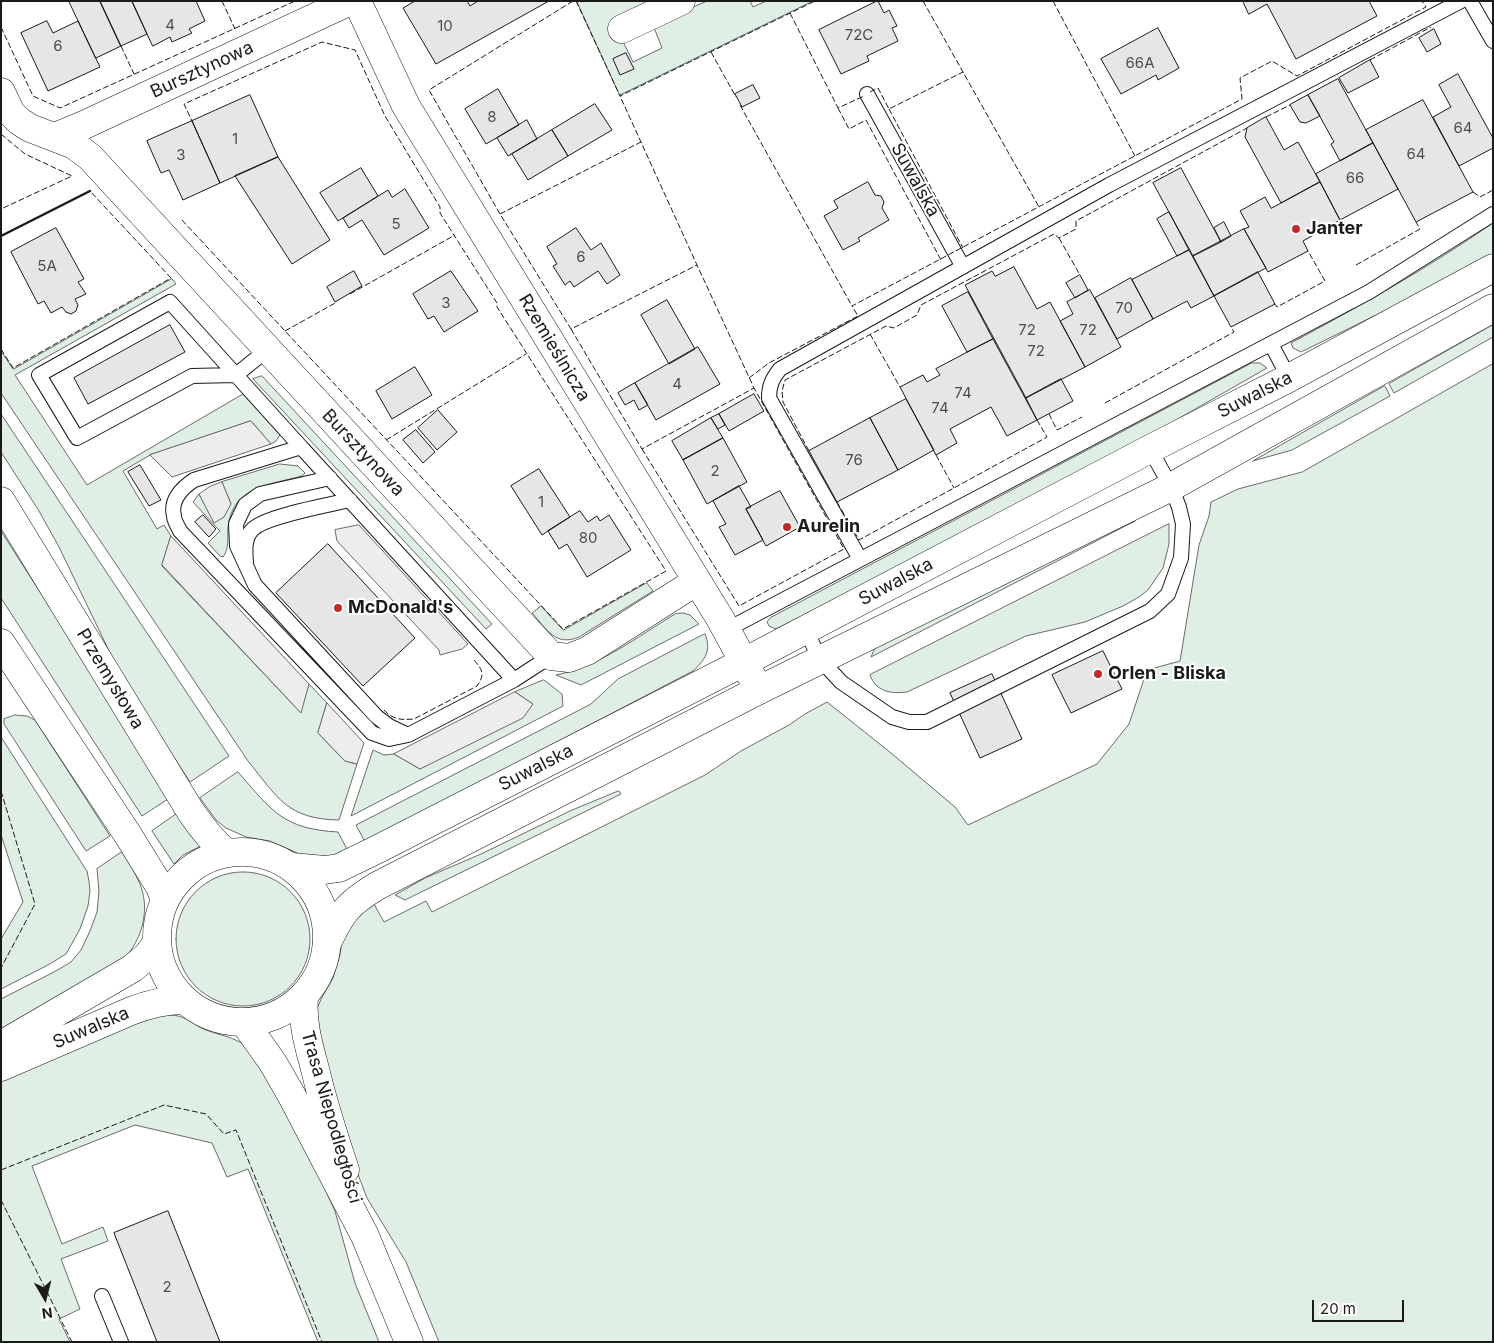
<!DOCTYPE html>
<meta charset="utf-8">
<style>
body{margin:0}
#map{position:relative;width:1494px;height:1343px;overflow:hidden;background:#fff;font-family:Inter,sans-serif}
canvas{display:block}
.frame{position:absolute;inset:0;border:2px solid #1a1a1a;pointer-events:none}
.north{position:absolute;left:20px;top:1273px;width:50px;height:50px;-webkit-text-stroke:4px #fff;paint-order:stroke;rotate:172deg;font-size:14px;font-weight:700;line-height:20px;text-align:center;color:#1a1a1a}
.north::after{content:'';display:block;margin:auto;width:18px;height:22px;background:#1a1a1a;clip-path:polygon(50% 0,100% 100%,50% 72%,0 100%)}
.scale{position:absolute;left:1312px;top:1300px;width:92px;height:22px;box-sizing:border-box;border:2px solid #1a1a1a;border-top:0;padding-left:6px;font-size:15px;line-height:18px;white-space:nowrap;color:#1a1a1a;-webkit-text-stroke:4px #fff;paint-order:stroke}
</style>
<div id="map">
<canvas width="1494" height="1343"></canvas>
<div class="frame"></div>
<div class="north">N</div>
<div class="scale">20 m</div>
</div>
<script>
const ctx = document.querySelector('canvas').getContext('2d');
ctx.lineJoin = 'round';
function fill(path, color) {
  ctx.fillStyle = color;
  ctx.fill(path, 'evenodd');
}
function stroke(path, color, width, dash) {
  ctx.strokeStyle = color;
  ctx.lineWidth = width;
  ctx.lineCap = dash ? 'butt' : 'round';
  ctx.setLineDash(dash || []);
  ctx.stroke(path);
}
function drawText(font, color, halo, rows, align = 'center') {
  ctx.font = font + ' Inter,sans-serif';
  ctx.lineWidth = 4;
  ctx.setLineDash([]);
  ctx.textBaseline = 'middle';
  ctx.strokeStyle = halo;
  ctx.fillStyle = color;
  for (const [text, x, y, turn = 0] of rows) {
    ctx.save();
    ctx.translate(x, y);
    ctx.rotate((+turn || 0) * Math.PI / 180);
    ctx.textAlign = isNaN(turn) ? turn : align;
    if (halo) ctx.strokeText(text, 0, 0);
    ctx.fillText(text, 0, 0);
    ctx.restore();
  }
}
const green = new Path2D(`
 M577,1H661L614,23L633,62L662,48L653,25L707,1H750L753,7L766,1H813L620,95Z
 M1493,223V256L1480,264L1301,352L1293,348L1291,343C1360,306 1428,268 1493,223Z
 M172,279L176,284L15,375L87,485L243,394L280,435L276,441L271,444L251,421L150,455L123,471L157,529L164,525L171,536L162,566L300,712L309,684L327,703L318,733L345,761L357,764L339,820C287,819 278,798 248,761L1,393V351L13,369Z
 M1493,325V337L1394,393L1389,384Z
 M1252,363H1260L1267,368L1141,440L1013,509L776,629L769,626L767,622L770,618Z
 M1493,364V1342H439L406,1262L367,1198L347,1146L319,1052L317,1009L321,999L333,978L340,955L342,941L352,924L360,914L374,904L384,922L426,901L432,912L705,775L741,751L789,725L805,714L827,702L891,753L955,807L968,825L1097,764L1129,724L1147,670L1180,661L1199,545L1209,516L1211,502L1238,489L1302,472Z
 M262,376L492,624L486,629L253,379Z
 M1385,386L1390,396L1292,450L1253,461Z
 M1,414L229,756L190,782L129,688L112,657L59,547L39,511L1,452Z
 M280,464L298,466L305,473L302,476C269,485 233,486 228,527C227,538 230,547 223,557L220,556L208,543L220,531L193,502L199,494L214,522L231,504L222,482Z
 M1135,521L871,657L876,645L889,634Z
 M1169,524V544L1163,568L1148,590L1139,597L1123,606L1085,622L1026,636L907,692C891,694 876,692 870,675Z
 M1,531L171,797L142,816L1,598Z
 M647,583L653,591L579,637C555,647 547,629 532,613L541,606L563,630Z
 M683,613L690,615L699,624L581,685L556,675C600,666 637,637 675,614Z
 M705,634C712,650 705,660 693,671L365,842L356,825L591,704L618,679Z
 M544,680L562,694L563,706L351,816L373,750L384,755L394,754L420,769L533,704L515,692Z
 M15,715L27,716L35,720L110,836L86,851L4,724V719Z
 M1,737L83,865L87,871L89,881L90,891L88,906L80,929L66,954L48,965L1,989V939L23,902L1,835Z
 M238,772C272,811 283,829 338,832L348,851L335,857L302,855L270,841L246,837L226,828L216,820L200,798Z
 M619,791L621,794L405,900L395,895L425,878L481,854L570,811Z
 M181,811L203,845L183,855L174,864L152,831Z
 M122,852C129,864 138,876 142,890C148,910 143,933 131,950C128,955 122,959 117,963L1,1032V999L54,972L71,962L81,950L90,931L97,912L99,891L97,869Z
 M176 939a67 67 0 1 1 134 0a67 67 0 1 1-134 0Z
 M158,1015C168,1015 177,1014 186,1019C192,1022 199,1028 206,1030C228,1038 238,1037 255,1054L312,1161L335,1211L355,1283L379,1342H318L248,1169L227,1177L212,1143L135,1125L32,1166L62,1244L103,1227L108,1241L61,1259L80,1309L59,1319L70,1342H1V1080L117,1028Z`);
fill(green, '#e0efe3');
stroke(green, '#6a6a6a', 1);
const parking = new Path2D(`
 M251,421L271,444L172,477L150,455Z
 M222,482L231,504L224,517L214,523L199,494L209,487Z
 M359,525L468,644L462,649L440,655L439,650L337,541L335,530Z
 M171,536L309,684L301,713L162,565Z
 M515,692L533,704L523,718L420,769L394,754Z
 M327,703L364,743L357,764L345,761L318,733Z`);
fill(parking, '#ededed');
stroke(parking, '#6a6a6a', 1);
const building = new Path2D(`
 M69,1H100L121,46L96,58Z
 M100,1H132L147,34L121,46Z
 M132,1H196L205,21L189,29L192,33L172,42L170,37L153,46Z
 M467,1L470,6L478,1H549L436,64L403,8L415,1Z
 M877,1H878L884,13L889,10L897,26L892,28L898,41L867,56L869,61L841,74L819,30Z
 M1243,1H1369L1377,16L1296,59L1267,4L1249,14Z
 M47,21L53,33L78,21L100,67L48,91L21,33Z
 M1158,28L1179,68L1158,80L1156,75L1121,94L1101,59Z
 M1434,29L1441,44L1427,52L1419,38Z
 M626,53L634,69L620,75L613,59Z
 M1370,60L1379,77L1348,93L1339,78Z
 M1458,74L1493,138V148L1459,166L1433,117L1451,107L1439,85Z
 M1338,79L1373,143L1340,161L1331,144L1334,142L1308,95Z
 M753,85L760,98L742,107L735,94Z
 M498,89L519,125L486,144L465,109Z
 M250,95L278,157L220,183L192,121Z
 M1308,95L1320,116L1306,123L1300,122L1290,105Z
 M1423,100L1473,192L1416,222L1366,130Z
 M595,104L612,130L568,156L552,130Z
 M1266,117L1284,150L1298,142L1320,182L1281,203L1245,137L1247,128Z
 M527,120L537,139L508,156L497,138Z
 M192,121L220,183L183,200L169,170L161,173L147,141Z
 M552,130L568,156L528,180L512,154Z
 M1373,143L1398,189L1340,220L1316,174Z
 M278,157L330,240L292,264L235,176Z
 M361,168L378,196L338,221L320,193Z
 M1181,168L1221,242L1193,256L1153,183Z
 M868,182L875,195L881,196L884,202L882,208L889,220L858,238L860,241L843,250L824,216L838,208L834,201Z
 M1320,182L1340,220L1303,241L1308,251L1268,272L1244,229L1249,227L1240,211L1265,197L1271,208Z
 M405,189L429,228L384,255L362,220L349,228L343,218L388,190L392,197Z
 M1169,212L1189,250L1177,256L1157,219Z
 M1224,222L1231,236L1221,242L1214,228Z
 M56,228L84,279L78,282L86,294L75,299L78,305L76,311L71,314L66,312L62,307L51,313L44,301L38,304L11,252Z
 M576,228L591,250L601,243L620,275L607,284L598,271L574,287L570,281L565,285L553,266L557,264L547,247Z
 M1244,229L1266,268L1214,296L1193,256Z
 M1189,250L1214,296L1191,308L1187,301L1153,319L1132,280Z
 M1014,267L1037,309L1050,302L1085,367L1026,398L965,285L992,271L995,276Z
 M354,271L362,286L335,302L327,287Z
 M451,271L478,311L444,332L434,316L428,319L413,294Z
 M1258,272L1275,304L1231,327L1214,296Z
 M1080,275L1088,290L1075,298L1066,283Z
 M1131,278L1153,319L1117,339L1095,298Z
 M1090,290L1121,347L1085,367L1060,321L1073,314L1067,302Z
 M968,292L993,339L967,352L942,306Z
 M667,300L695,349L669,364L641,315Z
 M170,325L185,352L88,404L74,378Z
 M993,339L1037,420L1007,436L991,407L950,429L957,443L936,455L900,387L923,375L927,382L940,375L936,369Z
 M698,347L720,384L656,420L635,383Z
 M415,367L432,395L392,419L376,391Z
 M1061,379L1073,401L1037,420L1026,398Z
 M635,383L648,405L639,410L634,400L625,405L618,393Z
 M754,394L764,411L729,431L719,414Z
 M906,399L934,450L898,470L870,418Z
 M438,410L457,432L437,450L418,428Z
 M719,414L725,425L718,429L711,418Z
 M711,418L723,438L683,460L672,441Z
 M870,418L898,470L837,502L809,451Z
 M416,430L435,452L423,463L403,440Z
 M723,438L747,482L707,504L683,460Z
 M140,465L161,500L149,506L128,472Z
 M539,469L570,517L542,535L511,486Z
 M739,486L751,507L746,509L763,540L735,555L719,527L726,524L713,501Z
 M780,491L800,527L766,546L746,509Z
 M580,511L588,522L597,516L600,521L609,515L631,550L587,577L567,544L559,549L548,531Z
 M203,515L216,529L209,537L195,522Z
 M328,544L415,638L363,686L276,593Z
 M1103,651L1122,689L1071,713L1052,675Z
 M992,674L1022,739L980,758L950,693Z
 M168,1211L220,1342H157L114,1233Z`);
fill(building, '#e6e6e6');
stroke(building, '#1a1a1a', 1);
const service = new Path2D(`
 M1470,1L1493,41
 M867,94L963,267
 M1271,344L1289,378
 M268,349L236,375L192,376L77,438L39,375L170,302L301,447
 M301,447L514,680L408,735L389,739L372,733L180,531C178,526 174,521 174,516C170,500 182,488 194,480Z
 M330,478L260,494L245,505L236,524L237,546L255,585L377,717L389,726L408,735
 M860,559L769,398C769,386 772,379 780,369L1109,185L1461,1
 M246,562C245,551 244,537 253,529C266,516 329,505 350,500
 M805,629L820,659L841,682L892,717L909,722H927L1150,611L1168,594L1181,558L1183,524L1179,507L1171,487L1150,449
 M726,630L1369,292L1493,214
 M514,680L551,656
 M102,1296L121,1342`);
const minor = new Path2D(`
 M357,1L406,106L721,620L759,690
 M622,29L681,1
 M1,92L11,113L19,121L30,128L74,145L90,157L551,656L569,658L587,651L697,581
 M55,137L84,125L350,1`);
const tertiary = new Path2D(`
 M291,867L325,870L339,868L378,849L744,662L1150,449L1289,378L1493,268
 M327,943C342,912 347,904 377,886L759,690L1171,487L1493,308`);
const secondary = new Path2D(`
 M1,501L191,812C202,828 212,841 226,853
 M1,643L128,835L160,887L165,900
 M157 937a85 85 0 1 1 170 0a85 85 0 1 1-170 0Z
 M304,996C302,1023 308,1043 315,1069C323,1103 334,1137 345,1170
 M244,1022L273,1063L292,1096L365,1236L409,1342
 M1,1045L133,968L147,956L156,944
 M1,1067L131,1011C149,1004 164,1000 183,1000`);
stroke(service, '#1a1a1a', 16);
stroke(minor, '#1a1a1a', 29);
stroke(tertiary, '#1a1a1a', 29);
stroke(secondary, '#1a1a1a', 29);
stroke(service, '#fff', 14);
stroke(minor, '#fff', 28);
stroke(tertiary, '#fff', 28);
stroke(secondary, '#fff', 28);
stroke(new Path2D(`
 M222,1L235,29
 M573,1L429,90L500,214L571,329L697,265L620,96
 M576,1L620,96L815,1
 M923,1L1039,207
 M1053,1L1135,156
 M790,13L838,108L864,96
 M1,27L33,96L60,108L295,1
 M121,46L134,74
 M711,52L736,97
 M1370,60L1431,27
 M870,92L878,88L889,109L963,72
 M740,105L852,306
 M838,108L849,129L866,120L941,260
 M889,109L963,248
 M1266,117L1290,105
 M1,134L25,154L72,176L1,209
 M1473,192L1480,197L1493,190
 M500,214L641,142
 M182,220L285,331L563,629L666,571L497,307V303L440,213V207L385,116L355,50L322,42L184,104L192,121
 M1059,238L1080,275
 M1356,265L1420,229L1416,222
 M350,294L455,235
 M1274,303L1277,307L1325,281L1308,251
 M571,329L642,449L754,388L697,265
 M285,331L337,302
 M870,334L900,387
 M1,349L13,368L171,278L90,191
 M749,378L769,363L858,316L852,306L1242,99L1240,78L1272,61L1297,76L1426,7L1422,1
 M1105,403L1234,332L1231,327
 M1049,414L1057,430L1082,417
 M386,440L526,354
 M642,449L739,606L844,549L754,388
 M809,451L783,402L782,391L785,380L886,326L894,328L917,315L921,305L1054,234L1059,238L1076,229V221L1247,128
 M936,455L954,488
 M837,502L859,540L1047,437L1037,420
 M384,710C393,720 402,720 414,719L477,686C485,675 483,670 474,660
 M1,791L35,904L1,968
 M1,1170L164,1105L206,1114L224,1134L236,1130L322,1342
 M1,1200L72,1342`), '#1a1a1a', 1, [6, 2.5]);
stroke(new Path2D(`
 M1,236L90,191`), '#1a1a1a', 2.5);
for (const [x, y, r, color] of [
 [1296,229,5,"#c62828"],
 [787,527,5,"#c62828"],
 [338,608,5,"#c62828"],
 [1098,674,5,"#c62828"]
]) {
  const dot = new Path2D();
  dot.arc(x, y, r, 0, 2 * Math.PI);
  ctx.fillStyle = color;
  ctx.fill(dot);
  stroke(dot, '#fff', 2);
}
drawText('15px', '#4d4d4d', null, [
 ["4",170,25],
 ["10",445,26],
 ["72C",859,35],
 ["6",58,46],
 ["66A",1140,63],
 ["8",492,117],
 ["64",1463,128],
 ["1",235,139],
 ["64",1416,154],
 ["3",181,155],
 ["66",1355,178],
 ["5",396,224],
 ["6",581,257],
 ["5A",47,266],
 ["3",446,303],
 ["70",1124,308],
 ["72",1027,330],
 ["72",1088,330],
 ["72",1036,351],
 ["4",677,384],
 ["74",963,393],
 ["74",940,408],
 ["76",854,460],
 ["2",715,471],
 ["1",541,502],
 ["80",588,538],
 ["2",167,1287]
]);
drawText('18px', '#1a1a1a', '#fff', [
 ["Bursztynowa",202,70,-25],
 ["Suwalska",915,180,61],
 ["Rzemieślnicza",554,348,59],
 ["Suwalska",1255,395,-27],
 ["Bursztynowa",363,453,47],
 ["Suwalska",896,582,-28],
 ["Przemysłowa",110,679,59],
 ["Suwalska",536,768,-27],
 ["Suwalska",91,1028,-23],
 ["Trasa Niepodległości",331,1117,74]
]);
drawText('bold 18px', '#1a1a1a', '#fff', [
 ["Janter",1306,229],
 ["Aurelin",797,527],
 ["McDonald's",348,608],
 ["Orlen - Bliska",1108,674]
], 'left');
</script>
